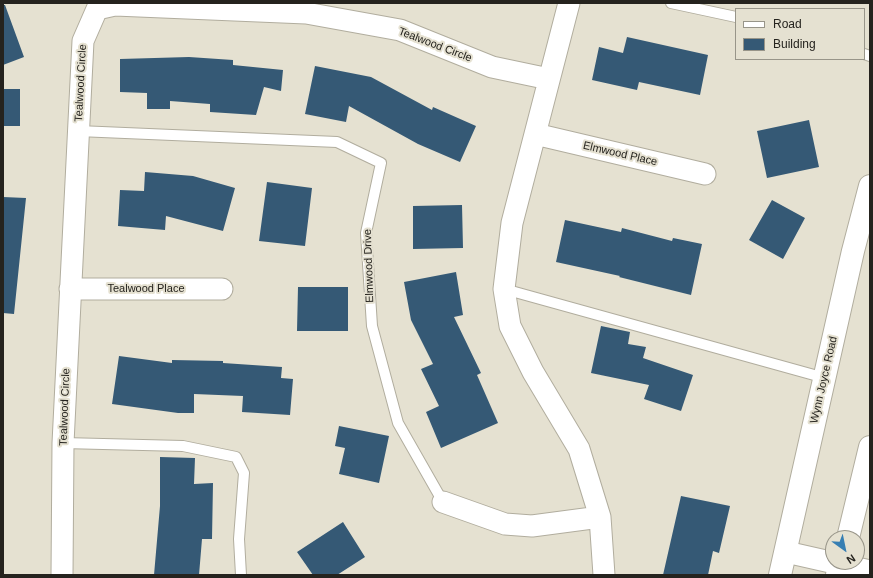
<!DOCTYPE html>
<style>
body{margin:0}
#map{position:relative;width:873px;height:578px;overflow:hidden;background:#e5e1d1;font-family:Arial,sans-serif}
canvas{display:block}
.frame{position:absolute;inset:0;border:4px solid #25231e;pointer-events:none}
.legend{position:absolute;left:735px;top:8px;width:130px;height:52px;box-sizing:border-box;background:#e5e1d1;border:1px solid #989589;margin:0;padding:5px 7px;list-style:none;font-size:12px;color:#25231e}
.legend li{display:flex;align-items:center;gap:8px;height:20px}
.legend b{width:20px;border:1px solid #989589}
.north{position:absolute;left:825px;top:530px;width:40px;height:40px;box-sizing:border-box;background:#e5e1d1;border:1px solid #989589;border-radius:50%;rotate:147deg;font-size:11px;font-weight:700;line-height:16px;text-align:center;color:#25231e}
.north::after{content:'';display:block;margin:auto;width:14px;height:18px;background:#377fb3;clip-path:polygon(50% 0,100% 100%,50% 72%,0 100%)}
</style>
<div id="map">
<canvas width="873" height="578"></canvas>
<div class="frame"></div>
<ul class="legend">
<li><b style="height:5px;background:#fff"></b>Road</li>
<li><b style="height:11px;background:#355975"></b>Building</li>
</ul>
<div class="north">N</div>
</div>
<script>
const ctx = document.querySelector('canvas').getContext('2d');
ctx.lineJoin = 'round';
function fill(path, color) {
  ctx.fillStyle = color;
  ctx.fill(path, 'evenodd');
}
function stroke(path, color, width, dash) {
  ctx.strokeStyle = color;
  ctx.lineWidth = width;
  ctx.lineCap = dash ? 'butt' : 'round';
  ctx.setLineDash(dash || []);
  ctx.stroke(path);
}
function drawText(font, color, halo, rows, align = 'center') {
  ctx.font = font + ' Arial,sans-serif';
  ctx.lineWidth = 4;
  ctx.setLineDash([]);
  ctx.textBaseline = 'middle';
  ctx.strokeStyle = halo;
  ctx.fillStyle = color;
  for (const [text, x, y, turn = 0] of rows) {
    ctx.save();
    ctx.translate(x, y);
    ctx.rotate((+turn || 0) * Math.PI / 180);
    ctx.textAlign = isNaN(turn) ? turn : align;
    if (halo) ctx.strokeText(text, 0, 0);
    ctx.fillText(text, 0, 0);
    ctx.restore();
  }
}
fill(new Path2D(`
 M3,5H5L24,57L3,65Z
 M627,37L708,55L700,95L639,82L637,90L592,80L599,47L623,53Z
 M189,57L233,60V65L283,70L281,91L264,87L256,115L210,112V104L170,101V109H147V93L120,92V59Z
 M315,66L371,77L432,110L433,107L476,126L460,162L418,144L349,106L346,122L305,114Z
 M3,89H20V126H3Z
 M809,120L819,167L767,178L757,131Z
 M145,172L193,176L235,188L223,231L166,216L165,230L118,226L120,190L144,191Z
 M267,182L312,188L305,246L259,241Z
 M3,197L26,198L14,314L3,313Z
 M772,200L805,218L783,259L749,240Z
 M462,205L463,248L413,249V206Z
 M565,220L621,232L622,228L672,241L673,238L702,244L691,295L619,277L620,276L556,262Z
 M456,272L463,315L454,317L481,373L477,375L498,423L441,448L426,412L439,406L421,369L433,364L411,320L404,282Z
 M298,287H348V331H297Z
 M601,326L630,332L628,344L646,347L643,358L693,375L681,411L644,399L649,385L591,373Z
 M119,356L172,363V360L223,361V363L282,367L281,378L293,379L290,415L242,412L243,396L194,394V413H178L112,404Z
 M339,426L389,436L379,483L339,474L345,448L335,446Z
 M160,457L195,458L194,484L213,483L212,539H202L199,575H154L160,506Z
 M681,496L730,506L719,553L713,551L708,575H663Z
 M343,522L365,557L337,575H313L297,552Z`), '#355975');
const lane = new Path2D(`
 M671,3L736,17
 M864,54L870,56
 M78,131L337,142L381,163L366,233L372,326L398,423L443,502
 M504,289L825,378
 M63,443L183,446L236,457L244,473L239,539L241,575`);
const street = new Path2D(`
 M569,3L512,223L504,289L510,326L533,372L579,449L600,517L604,575
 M535,134L705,174
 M70,289H222
 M443,502L505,524L532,526L600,517
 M786,552L870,571
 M62,575L63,443L83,41L97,9L115,5L306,13L400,30L492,67L549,79`);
const secondary = new Path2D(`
 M848,538L870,447
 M780,575L853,251L870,186
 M837,575L840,562`);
stroke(lane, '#b1ad9e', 12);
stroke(street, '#b1ad9e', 23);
stroke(secondary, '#b1ad9e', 24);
stroke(lane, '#fff', 10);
stroke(street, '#fff', 21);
stroke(secondary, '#fff', 22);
drawText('11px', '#25231e', '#e5e1d1', [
 ["Tealwood Circle",435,45,21],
 ["Tealwood Circle",81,83,-87],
 ["Elmwood Place",620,154,13],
 ["Elmwood Drive",369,266,-92],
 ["Tealwood Place",146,289],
 ["Wynn Joyce Road",824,380,-77],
 ["Tealwood Circle",65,407,-88]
]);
</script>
